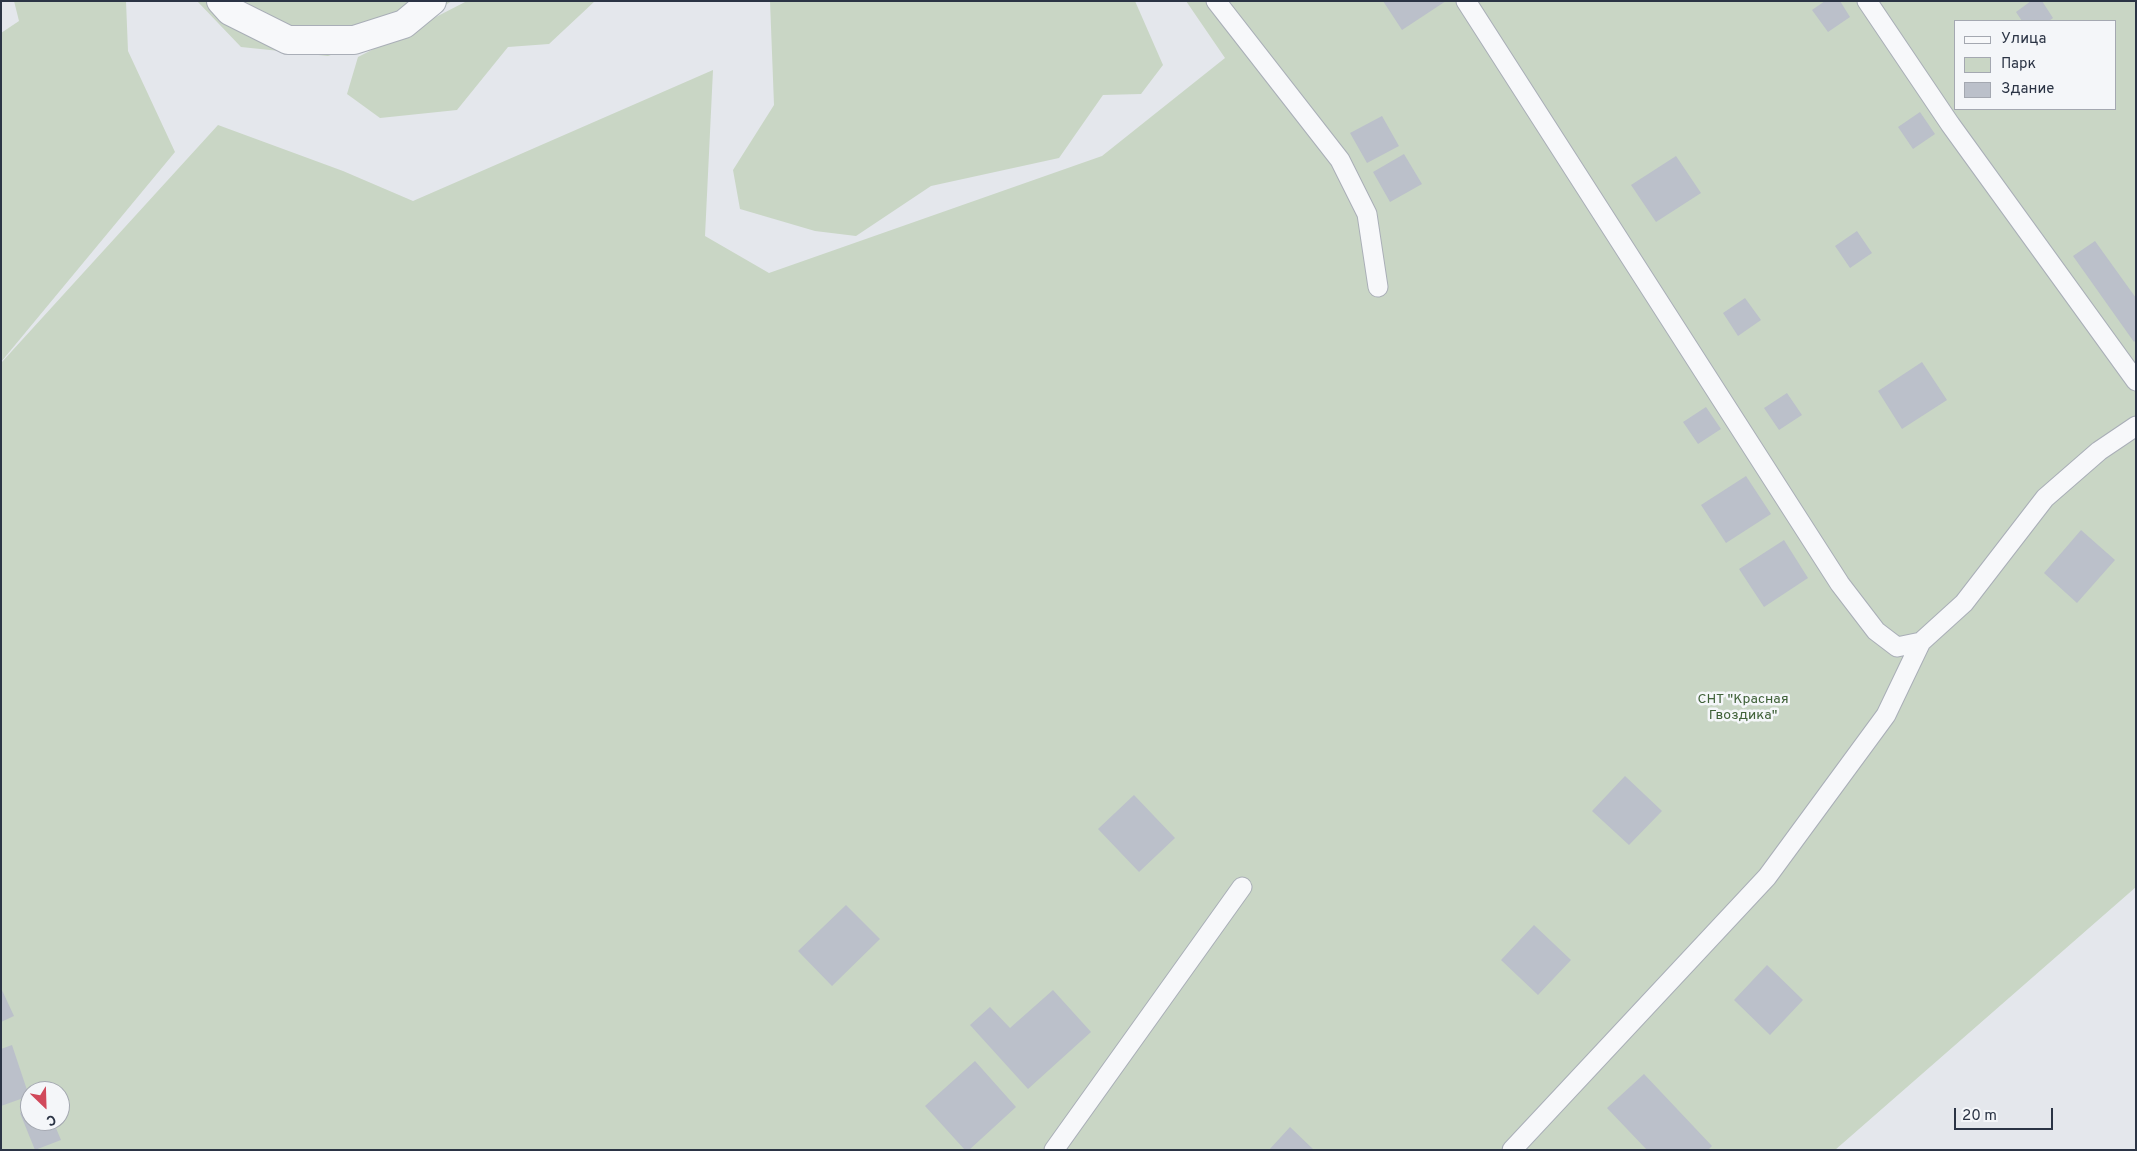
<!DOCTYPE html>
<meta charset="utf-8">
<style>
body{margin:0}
#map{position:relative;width:2137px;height:1151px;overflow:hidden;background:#e4e7ec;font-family:Overpass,sans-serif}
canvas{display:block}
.frame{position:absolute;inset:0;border:2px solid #2b3445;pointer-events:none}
.legend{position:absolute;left:1954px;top:20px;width:162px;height:90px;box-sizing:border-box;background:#f4f6f9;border:1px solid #a4a8b1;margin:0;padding:6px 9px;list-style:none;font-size:15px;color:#2b3445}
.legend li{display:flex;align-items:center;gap:10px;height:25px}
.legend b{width:25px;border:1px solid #a4a8b1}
.north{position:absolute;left:20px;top:1081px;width:50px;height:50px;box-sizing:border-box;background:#f4f6f9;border:1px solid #a4a8b1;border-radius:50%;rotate:156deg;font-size:14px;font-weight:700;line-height:20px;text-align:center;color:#2b3445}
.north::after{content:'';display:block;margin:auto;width:18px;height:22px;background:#d1495b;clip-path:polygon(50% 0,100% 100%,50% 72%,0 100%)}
.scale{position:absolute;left:1954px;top:1108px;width:99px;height:22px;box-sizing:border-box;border:2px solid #2b3445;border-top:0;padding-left:6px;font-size:15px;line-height:18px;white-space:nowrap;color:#2b3445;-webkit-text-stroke:4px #f4f6f9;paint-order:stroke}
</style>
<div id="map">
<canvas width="2137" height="1151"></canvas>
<div class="frame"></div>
<ul class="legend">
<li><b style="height:6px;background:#f7f8fa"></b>Улица</li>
<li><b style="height:14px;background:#c9d6c5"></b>Парк</li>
<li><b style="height:14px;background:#bbc0ca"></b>Здание</li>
</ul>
<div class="north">С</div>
<div class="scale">20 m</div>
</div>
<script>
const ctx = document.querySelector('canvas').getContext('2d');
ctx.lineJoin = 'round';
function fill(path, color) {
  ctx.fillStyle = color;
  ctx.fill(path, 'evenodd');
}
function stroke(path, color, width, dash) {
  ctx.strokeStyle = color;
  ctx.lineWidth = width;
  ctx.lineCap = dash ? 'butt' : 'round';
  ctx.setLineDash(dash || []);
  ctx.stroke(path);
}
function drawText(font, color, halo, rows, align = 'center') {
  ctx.font = font + ' Overpass,sans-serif';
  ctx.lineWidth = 5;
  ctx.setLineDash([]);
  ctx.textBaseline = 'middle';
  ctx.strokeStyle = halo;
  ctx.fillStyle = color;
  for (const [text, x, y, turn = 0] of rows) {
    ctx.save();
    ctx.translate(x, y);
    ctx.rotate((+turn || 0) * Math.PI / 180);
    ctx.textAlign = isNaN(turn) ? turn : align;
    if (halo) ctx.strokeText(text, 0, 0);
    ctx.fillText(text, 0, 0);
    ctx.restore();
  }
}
fill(new Path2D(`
 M14,1H126L128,51L175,152L1,362V33L19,21Z
 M197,1H452L404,30L328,56L241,47Z
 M467,1H595L549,44L508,47L457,110L380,118L347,94L358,57Z
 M770,1H1135L1163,65L1141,94L1103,95L1059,158L931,186L856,236L815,231L740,209L733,170L774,105Z
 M1186,1H2136V887L1835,1150H1V363L218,125L343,171L413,201L713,70L705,236L769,273L1102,156L1225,58ZM1956,21H2116V109H1956ZM30,1091H60V1121H30Z`), '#c9d6c5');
fill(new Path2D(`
 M1383,1H1446L1402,30Z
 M1825,1H1840L1850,17L1828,32L1812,10Z
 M2031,1H2042L2053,18L2049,21H2022L2016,12Z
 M1920,112L1935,134L1913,149L1898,127Z
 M1382,116L1399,146L1367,163L1350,133Z
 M1404,154L1422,184L1390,202L1373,172Z
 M1676,156L1701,193L1656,222L1631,185Z
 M1857,231L1872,253L1850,268L1835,246Z
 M2095,241L2136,298V340L2134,342L2073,256Z
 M1745,298L1761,320L1738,336L1723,313Z
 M1922,362L1947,400L1902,429L1878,391Z
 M1787,393L1802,415L1779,430L1764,408Z
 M1706,407L1721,429L1698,444L1683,422Z
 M1746,476L1771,514L1726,543L1701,505Z
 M2081,530L2115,560L2077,603L2044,573Z
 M1784,540L1808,578L1764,607L1739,569Z
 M1625,776L1662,811L1629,845L1592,811Z
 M1134,795L1175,838L1139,872L1098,829Z
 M846,905L880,939L832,986L798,951Z
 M1534,925L1571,960L1538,995L1501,960Z
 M1767,965L1803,1000L1770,1035L1734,1000Z
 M1,988L14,1016L1,1022Z
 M1053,990L1091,1032L1028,1089L970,1025L990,1007L1010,1028Z
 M12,1045L29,1096L1,1106V1049Z
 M975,1061L1016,1107L969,1150H965L925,1106Z
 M1644,1074L1712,1146L1708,1150H1647L1607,1108Z
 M30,1109V1121H53L61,1140L35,1150L20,1113Z
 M1290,1127L1314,1150H1269Z`), '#bbc0ca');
const lane = new Path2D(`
 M1216,1L1340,160L1367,214L1378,287
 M1466,1L1840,584L1876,631L1897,647L1921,642L1964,603L2045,498L2099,451L2136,426
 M1867,1L1950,124L2136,381
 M1054,1150L1242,887
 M1512,1150L1767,877L1886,715L1921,642`);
const street = new Path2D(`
 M221,1L230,11L288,40H354L404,24L432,1`);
stroke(lane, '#a9aeb7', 21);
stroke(street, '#a9aeb7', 30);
stroke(lane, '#f7f8fa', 19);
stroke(street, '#f7f8fa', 28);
drawText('14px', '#3f6138', '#f4f6f9', [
 ["СНТ \"Красная",1743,700],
 ["Гвоздика\"",1743,716]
]);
</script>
